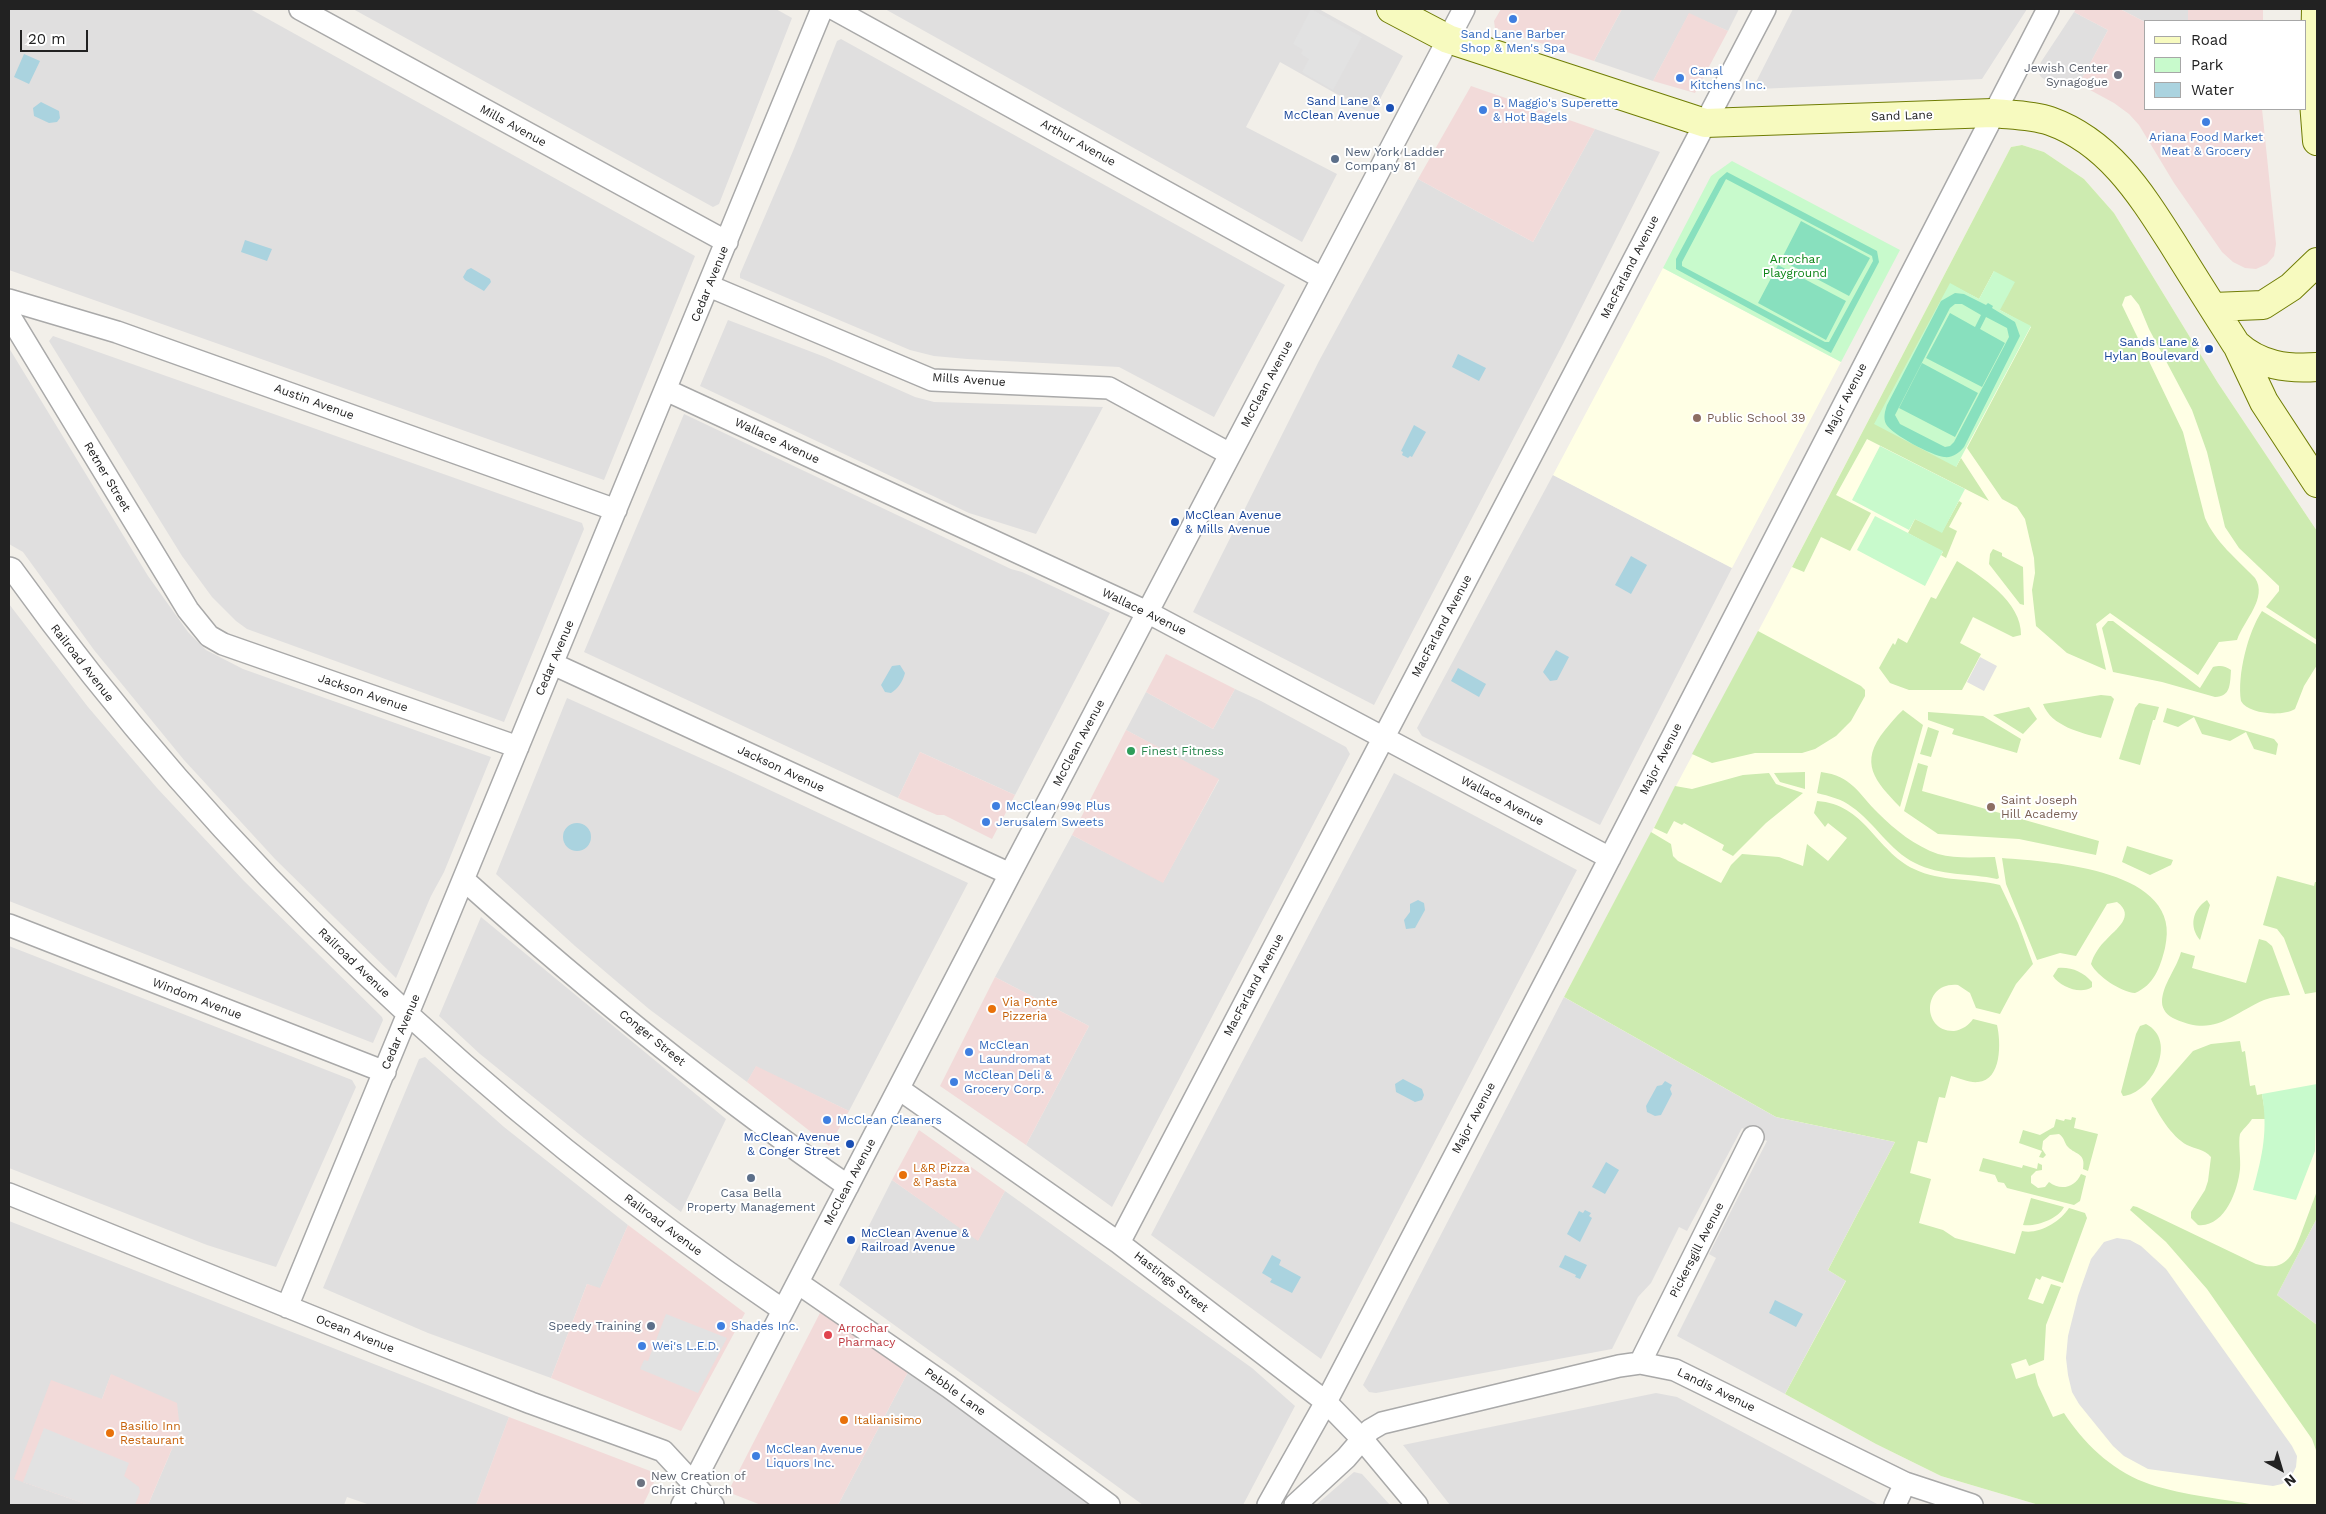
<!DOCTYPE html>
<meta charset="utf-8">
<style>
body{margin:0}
#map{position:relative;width:2326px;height:1514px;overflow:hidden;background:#f2efe9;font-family:"Work Sans",sans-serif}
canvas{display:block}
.frame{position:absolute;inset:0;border:10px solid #222;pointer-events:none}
.legend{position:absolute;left:2144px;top:20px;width:162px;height:90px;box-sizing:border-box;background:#fff;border:1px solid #a7a7a7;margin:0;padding:6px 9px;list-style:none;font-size:15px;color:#222}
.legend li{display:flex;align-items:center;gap:10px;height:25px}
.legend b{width:25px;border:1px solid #a7a7a7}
.north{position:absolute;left:2256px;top:1444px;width:50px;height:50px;-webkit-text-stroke:4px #fff;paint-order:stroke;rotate:141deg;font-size:14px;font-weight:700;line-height:20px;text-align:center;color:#222}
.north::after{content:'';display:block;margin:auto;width:18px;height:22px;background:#222;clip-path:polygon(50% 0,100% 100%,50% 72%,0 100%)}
.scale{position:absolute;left:20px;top:30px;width:68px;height:22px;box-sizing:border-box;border:2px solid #222;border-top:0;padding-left:6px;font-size:15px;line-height:18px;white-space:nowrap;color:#222;-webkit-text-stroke:4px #fff;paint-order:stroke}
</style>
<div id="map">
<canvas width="2326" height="1514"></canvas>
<div class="frame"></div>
<ul class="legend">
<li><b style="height:6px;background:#f7fabf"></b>Road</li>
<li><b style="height:14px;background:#c8facc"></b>Park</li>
<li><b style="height:14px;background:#aad3df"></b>Water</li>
</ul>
<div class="north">N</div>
<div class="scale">20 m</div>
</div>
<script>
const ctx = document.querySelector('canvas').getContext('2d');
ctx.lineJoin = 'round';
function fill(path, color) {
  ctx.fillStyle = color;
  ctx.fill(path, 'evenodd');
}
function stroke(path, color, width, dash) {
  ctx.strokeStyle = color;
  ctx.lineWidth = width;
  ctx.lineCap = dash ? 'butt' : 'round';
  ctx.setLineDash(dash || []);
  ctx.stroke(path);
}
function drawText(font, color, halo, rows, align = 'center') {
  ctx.font = font + ' "Work Sans",sans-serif';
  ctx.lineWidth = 4;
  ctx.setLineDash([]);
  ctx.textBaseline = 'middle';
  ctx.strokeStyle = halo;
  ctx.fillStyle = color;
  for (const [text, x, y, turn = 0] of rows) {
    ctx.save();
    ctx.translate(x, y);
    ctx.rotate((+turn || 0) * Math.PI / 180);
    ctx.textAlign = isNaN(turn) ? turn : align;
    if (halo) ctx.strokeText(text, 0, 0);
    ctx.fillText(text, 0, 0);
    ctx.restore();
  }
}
fill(new Path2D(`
 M9,9H250L695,256L604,480L9,270Z
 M353,9H776L792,18L719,204L713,207Z
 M885,9H1319L1403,56L1372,114L1280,62L1246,127L1337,174L1302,242Z
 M1622,9H1739L1728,31L1689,14L1653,81L1594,61Z
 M1793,9H2027L1982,79L1758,89L1755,84Z
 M2120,9H2188V21L2145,22Z
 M2074,12L2108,30L2079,84L2047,81L2041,77L2038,72L2041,62Z
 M841,39L1285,285L1214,417L1119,367L967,359L934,356L910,350L740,278V274L793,151L837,41Z
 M1595,129L1660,152L1563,344L1374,705L1193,612L1319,361L1418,179L1533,242Z
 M728,320L825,357L915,397L934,402L1103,407L1036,534L969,513L700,386Z
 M53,336L582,523L584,529L504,722L247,629L236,621L212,597L182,556L49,341Z
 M9,348L148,576L188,632L206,650L243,669L491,757L444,872L431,896L396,978L275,859L184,760L94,650L23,552L9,544Z
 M684,414L1011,569L1022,572L1110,613L1015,795L920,752L898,798L584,652Z
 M1553,475L1732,568L1600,825L1422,736L1417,728Z
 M9,604L88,707L157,788L244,881L382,1017L383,1020L373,1043L9,901Z
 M1235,689L1261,701L1346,747L1350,754L1112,1207L1026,1145L1089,1026L995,977L1072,835L1163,882L1219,780L1126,730L1146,692L1213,729Z
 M567,698L725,769L968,883L849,1111L756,1067L747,1082L649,1009L575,946L496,874Z
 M1394,773L1577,870L1321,1359L1151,1235Z
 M481,917L726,1119L681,1212L584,1138L480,1054L439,1016Z
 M9,946L352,1080L356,1087L276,1267L207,1245L9,1168Z
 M1564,997L1776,1117L1895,1142L1828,1270L1846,1280L1785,1394L1677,1336L1716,1258L1709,1254L1767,1141L1742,1128L1687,1231L1679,1227L1651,1283L1638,1297L1612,1349L1376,1393L1369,1392L1363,1385Z
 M425,1057L504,1127L628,1225L600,1289L587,1284L551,1378L428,1333L323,1288L419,1059Z
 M892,1180L978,1240L1005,1191L1252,1368L1295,1406L1243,1505H1143L839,1285Z
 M2317,1218V1325L2276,1295Z
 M9,1221L509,1417L476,1505H370L347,1497L344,1505H148L180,1430L111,1375L102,1399L23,1482L89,1505H9Z
 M908,1372L1023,1453L1093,1505H838Z
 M1656,1393L1677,1397L1879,1505H1450L1403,1445Z
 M1354,1472L1362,1474L1390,1505H1316Z`), '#e0dfdf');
fill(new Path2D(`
 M1501,9H1622L1594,61L1495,28L1494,21Z
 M2076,9H2120L2145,22V109H2262L2276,244L2274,256L2267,264L2256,269L2245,268L2233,262L2222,252L2174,183L2139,125L2129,114L2114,103L2079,84L2108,30L2074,12Z
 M2188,9H2263V21H2188Z
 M1689,13L1728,31L1695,93L1653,81Z
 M1471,86L1595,129L1533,242L1418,179Z
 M1166,654L1235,689L1213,729L1146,692Z
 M1126,730L1219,779L1163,883L1072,835Z
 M920,752L1015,795L992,839L944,815H937L898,798Z
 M995,977L1089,1026L1026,1145L940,1086Z
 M756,1066L849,1111L829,1146L747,1082Z
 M919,1130L1005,1191L978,1241L892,1180Z
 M628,1225L745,1313L681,1431L551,1378L587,1284L600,1288Z
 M821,1311L908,1372L838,1505H761L728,1492Z
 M111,1374L177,1403L180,1430L148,1505H89L14,1479L51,1380L102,1399Z
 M509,1417L658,1474L643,1505H476Z`), '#f2dad9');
fill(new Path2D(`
 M2022,145L2044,152L2084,179L2114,213L2218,383L2317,531V1218L2277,1295L2317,1325V1505H2039L1941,1476L1876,1444L1785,1394L1846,1281L1828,1270L1895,1142L1776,1117L1564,997L1771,607L2011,147Z
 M1663,268L1841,362L1732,568L1553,475Z`), '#ffffe5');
fill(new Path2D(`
 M2022,145L2044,152L2084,179L2114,213L2218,383L2317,531V640L2266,607L2279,591V586L2239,548L2225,527L2207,452L2192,410L2149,329L2139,305L2131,295L2125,297L2122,305L2183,432L2205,518C2216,543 2236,558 2255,578C2268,598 2244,620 2237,640L2219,642L2198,675L2110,613L2096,624L2106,670L2067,653L2036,626L2032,590L2035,573L2034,558L2025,519L2017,507L2002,499L1967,448L2031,327L2000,310L1994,271L1979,299L1950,284L1956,467L1961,458L1989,501L1867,439L1836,495L1871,513L1850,551L1821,537L1804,572L1792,567L2011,147Z
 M1959,501L1962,503L1949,527L1957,531L1946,558L1941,555L1943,552L1908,533L1915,519L1942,532Z
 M1993,549L2002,553V556L2023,567L2024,605L2020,604L1989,564L1990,554Z
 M1957,561C1981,576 2022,602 2021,635L2013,637L1973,617L1960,643L1981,654L1962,690H1909L1890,683L1879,668L1893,643L1895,645L1898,638L1907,643L1931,597L1936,599Z
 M2262,611L2317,645V665L2304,686L2295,709C2282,717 2248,714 2241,701C2237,675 2248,632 2262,611Z
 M2108,621H2113L2200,688L2213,667C2221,665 2225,666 2231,670C2230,683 2231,697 2215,697L2162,682L2113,672L2102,628Z
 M1758,631L1861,686L1865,690V696L1851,721L1836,736L1815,749L1802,753H1755L1712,763L1692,754Z
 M2101,695L2111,696L2114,699L2101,738C2081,733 2051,726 2043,704Z
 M2139,703L2159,707L2155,720H2153L2140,765L2119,759L2135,708Z
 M2029,707L2037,719L2023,734L1993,715Z
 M2167,708L2274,739L2278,744L2276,755L2254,749L2246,732L2230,741L2202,734L2194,717L2178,727L2163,722Z
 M1903,710L1923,725L1900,807C1875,781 1858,763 1885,730C1891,723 1896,716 1903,710Z
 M1928,712L1983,716L2021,739L2017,753L1952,734L1954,729L1928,720Z
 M1928,727L1939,731L1931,757L1920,754Z
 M1918,763L1928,766L1922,791L2099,841L2096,855L2019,839L1938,834L1904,811Z
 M1805,772V789L1780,782L1774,773Z
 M1821,772C1852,776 1858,793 1878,813C1895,830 1915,846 1938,854C1956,859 1976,857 1995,857L1999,878L1997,879C1970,873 1940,876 1915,863C1889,850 1875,823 1852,807C1842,799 1829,796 1817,793Z
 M1769,773L1776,784L1803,793L1766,823L1733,856L1722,850L1724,845L1684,823L1682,825L1674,821L1667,834L1654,828L1675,786L1692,789L1743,775Z
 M1817,801C1865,804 1875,850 1914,869C1941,882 1971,878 2000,885L2018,923L2033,964L2016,984L2000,1014L1976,1008L1970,993L1958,985C1922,981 1921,1032 1954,1031C1962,1030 1969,1025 1973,1019L1997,1025C2001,1042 2002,1080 1978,1082C1970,1083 1959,1078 1951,1076L1945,1098L1939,1097L1927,1143L1918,1141L1910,1173L1931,1179L1919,1223L1943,1230L1955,1238L2015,1254L2022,1231C2038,1235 2060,1222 2069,1208L2085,1213L2087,1218L2063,1283L2042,1276L2040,1280L2036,1278L2028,1299L2043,1304L2051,1284L2061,1287L2046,1325L2044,1360L2029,1366L2026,1359L2011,1364L2016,1379L2035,1373L2038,1385L2053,1417L2064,1413C2083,1442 2110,1469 2144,1482C2174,1494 2223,1499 2256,1505H2039L1941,1476L1876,1444L1785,1394L1846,1281L1828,1270L1895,1142L1776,1117L1564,997L1651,832L1671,844L1673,856L1678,861L1721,883L1731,865L1742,854L1779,857L1803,866L1807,844L1828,861L1847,838L1828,823L1825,827L1814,813Z
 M2127,846L2173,860L2171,865L2150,875L2122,862Z
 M2002,858C2052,862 2185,869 2165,948C2160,968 2154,985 2135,993C2121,992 2097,976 2091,964C2093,956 2100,945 2106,940C2116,929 2136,916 2117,902L2107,904L2076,956L2060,953L2037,960L2006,884Z
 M2277,876L2314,886L2315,882H2317V992L2305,994L2284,938L2277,929L2263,925Z
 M2207,900L2210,905L2200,940C2189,927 2192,910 2207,900Z
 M2259,939L2266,941L2272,946L2290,995C2282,996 2272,997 2264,1000C2230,1015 2215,1037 2175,1019C2168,1016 2162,1010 2162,1002C2162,985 2177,968 2181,952L2195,956L2192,968L2246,983Z
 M2058,968C2072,967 2083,972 2092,982V987C2081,995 2060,987 2053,976Z
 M2146,1024C2179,1041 2151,1094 2123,1096L2121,1092L2136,1034L2140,1026Z
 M2240,1041L2242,1052L2245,1051L2250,1086L2255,1085L2257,1095L2262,1094L2266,1119H2252C2249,1124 2242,1130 2240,1134C2238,1142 2241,1160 2240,1169C2238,1191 2224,1228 2198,1225L2191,1218V1212L2205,1190L2208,1181L2211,1157C2204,1149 2195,1149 2187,1145C2171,1136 2158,1114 2151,1099L2193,1051L2211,1044Z
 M2072,1117L2076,1118L2074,1128L2098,1134L2088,1171L2083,1169C2086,1153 2076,1155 2068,1147C2064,1143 2065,1138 2059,1134L2050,1135L2043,1141L2042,1149L2046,1155L2043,1158L2039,1157L2042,1151L2019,1143L2023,1130L2040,1135L2054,1127L2056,1119L2064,1121L2065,1119L2071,1120Z
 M1983,1158L2022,1168L2023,1165L2037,1169L2038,1163L2042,1165V1170L2036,1171L2031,1176V1183L2038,1188L2045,1187L2049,1182C2060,1191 2075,1188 2081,1174L2086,1176L2080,1201L2074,1205L2007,1188L2004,1183L1998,1182L1995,1175L1979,1171Z
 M2317,1191V1218L2277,1295L2317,1325V1453L2312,1439L2207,1289L2166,1242L2130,1210L2133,1206L2137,1207L2256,1264C2287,1273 2293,1255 2302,1231C2307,1218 2312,1204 2317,1191Z
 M2031,1198L2064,1207C2058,1219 2036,1227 2023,1225Z`), '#cdebb0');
fill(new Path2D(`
 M1732,161L1900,250L1841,362L1663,268L1711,176Z
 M1994,271L2015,282L2000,310L2031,326L1956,467L1874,424L1950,283L1979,299Z
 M1880,446L1965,489L1942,533L1915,519L1909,530L1852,500Z
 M1875,516L1943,551L1925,586L1857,550Z
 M2317,1084L2315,1151L2296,1200L2253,1190C2263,1154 2268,1130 2262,1094Z`), '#c8facc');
fill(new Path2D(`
 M1727,172L1877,251L1879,262L1831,353L1676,269V259L1719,179ZM1726,179L1872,256L1873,261L1829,342H1825L1682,266V262Z
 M1801,221L1870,258L1849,296L1781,260Z
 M1778,265L1846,301L1826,340L1758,303Z
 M1955,293L1964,294L1986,305L1988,303L1993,306L1992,308L2015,322L2020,336L1964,447C1959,453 1953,458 1944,457C1933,456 1891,434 1886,424C1883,418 1885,411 1887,405L1941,301ZM1955,304H1962L1981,315L1975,327L1950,313L1926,358L1982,387L2005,343L1980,329L1986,317L2007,328L2009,337L1954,442L1950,446L1945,447L1900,424L1895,415L1950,308Z
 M1922,363L1978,393L1955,437L1899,408Z`), '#88e0be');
fill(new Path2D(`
 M1311,9L1362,37L1333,90L1302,72L1309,59L1301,54L1303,50L1293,44Z
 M1980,657L1997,666L1984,691L1967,682Z
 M2117,1238L2130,1240L2141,1246L2166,1269L2292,1446L2297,1456L2296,1467L2291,1477L2282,1484L2273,1486L2148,1469L2124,1456L2113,1446L2079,1404L2072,1392L2068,1375L2066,1358L2068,1336L2078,1296L2091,1259L2104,1242Z
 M666,1314L727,1338L698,1393L640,1369L644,1360L648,1361Z
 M44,1428L129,1463L124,1476L139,1487L140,1492L135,1505H89L23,1482Z`), '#e2e2e2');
fill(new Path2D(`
 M24,54L40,61L29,84L14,77Z
 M41,102L59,111L60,118L57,122L49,123L34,116L33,108Z
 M245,240L272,249L267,261L241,252Z
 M471,268L490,279L491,282L484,291L465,280L463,277L467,270Z
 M1458,354L1486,368L1479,381L1452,367Z
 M1414,425L1426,432L1412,457L1410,456L1408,458L1402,455L1403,452L1401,451Z
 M1631,556L1647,565L1631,594L1615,585Z
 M1556,650L1569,657L1557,680L1550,681L1543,672Z
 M900,665L905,673C903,681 898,689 891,693L885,692L881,685L892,666Z
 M1458,668L1486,684L1479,697L1451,681Z
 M563 837a14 14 0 1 1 28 0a14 14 0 1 1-28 0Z
 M1418,900L1424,903L1425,910L1415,928L1406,929L1404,920L1410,912V904Z
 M1403,1079L1422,1089L1424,1095L1422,1100L1415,1102L1396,1092L1395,1084Z
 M1665,1081L1672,1085L1670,1089L1672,1094L1661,1115L1655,1116L1647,1112L1646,1106L1657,1086L1662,1085Z
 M1606,1162L1619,1170L1605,1194L1592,1187Z
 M1585,1210L1591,1213L1589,1216L1592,1218L1580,1242L1567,1234L1579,1211L1583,1213Z
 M1272,1255L1281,1260L1279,1265L1301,1277L1292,1293L1270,1282L1272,1279L1262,1273Z
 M1565,1255L1587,1265L1580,1279L1575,1277L1576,1275L1559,1267Z
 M1775,1300L1803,1314L1796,1327L1769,1313Z`), '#aad3df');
const street = new Path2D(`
 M300,9L727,242
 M834,9L1322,278
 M709,286L932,380L1109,388L1230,454
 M9,300L117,332L616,510
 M9,315L188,610L209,636L223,644L518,747
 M666,390L1147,612L1610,858
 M9,568L12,569C221,860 487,1110 783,1310
 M553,664L1010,874
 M464,880C586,989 713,1093 848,1186
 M9,925L385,1072
 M899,1089L1119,1243L1326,1402L1362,1439L1417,1505
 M9,1194L382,1345L531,1403L663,1451L713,1505
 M1119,1243L1765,9
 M798,1283L949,1387L1109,1505
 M287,1307L822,9
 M1640,1363L1753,1137
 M682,1505L1010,874L1464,9
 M1268,1505L1326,1402L1598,881L2048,9
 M1295,1505L1346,1458L1370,1430L1382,1423L1619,1366L1640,1363L1675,1370L1905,1483L1972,1505
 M1895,1505L1905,1483`);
const secondary = new Path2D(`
 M1391,9L1448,39L1705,123L1993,113C2012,115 2032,115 2050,121C2109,142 2141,194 2173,244C2194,278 2215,311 2236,344C2260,366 2287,369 2317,367
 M2316,9L2314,102L2317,141
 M2213,307L2263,305L2291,287L2317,262
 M2237,345L2264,402L2317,483`);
stroke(street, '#a9a9a9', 24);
stroke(secondary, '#707d05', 30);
stroke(street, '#fff', 21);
stroke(secondary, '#f7fabf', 28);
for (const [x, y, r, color] of [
 [1513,19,5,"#3f7fe0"],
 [2118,75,5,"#6b7280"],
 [1680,78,5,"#3f7fe0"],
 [1390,108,5,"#1a4fb4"],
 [1483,110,5,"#3f7fe0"],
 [2206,122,5,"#3f7fe0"],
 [1335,159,5,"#5c6f8a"],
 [2209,349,5,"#1a4fb4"],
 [1697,418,5,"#8d6e63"],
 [1175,522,5,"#1a4fb4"],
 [1131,751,5,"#2e9e5b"],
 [996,806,5,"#3f7fe0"],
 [1991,807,5,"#8d6e63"],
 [986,822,5,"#3f7fe0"],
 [992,1009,5,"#e8710a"],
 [969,1052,5,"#3f7fe0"],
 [954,1082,5,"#3f7fe0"],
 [827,1120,5,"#3f7fe0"],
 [850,1144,5,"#1a4fb4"],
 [903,1175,5,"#e8710a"],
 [751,1178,5,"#5c6f8a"],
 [851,1240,5,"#1a4fb4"],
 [651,1326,5,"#5c6f8a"],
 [721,1326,5,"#3f7fe0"],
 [828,1335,5,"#e0444e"],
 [642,1346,5,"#3f7fe0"],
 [844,1420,5,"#e8710a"],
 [110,1433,5,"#e8710a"],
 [756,1456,5,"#3f7fe0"],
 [641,1483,5,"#6b7280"]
]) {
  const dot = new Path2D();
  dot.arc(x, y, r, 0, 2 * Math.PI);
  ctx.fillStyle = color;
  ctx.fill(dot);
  stroke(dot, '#fff', 2);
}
drawText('12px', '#366cbe', '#fff', [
 ["Sand Lane Barber",1513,34,"center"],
 ["Shop & Men's Spa",1513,48,"center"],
 ["Canal",1690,71],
 ["Kitchens Inc.",1690,85],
 ["B. Maggio's Superette",1493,103],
 ["& Hot Bagels",1493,117],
 ["Ariana Food Market",2206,137,"center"],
 ["Meat & Grocery",2206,151,"center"],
 ["McClean 99¢ Plus",1006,806],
 ["Jerusalem Sweets",996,822],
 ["McClean",979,1045],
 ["Laundromat",979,1059],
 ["McClean Deli &",964,1075],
 ["Grocery Corp.",964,1089],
 ["McClean Cleaners",837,1120],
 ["Shades Inc.",731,1326],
 ["Wei's L.E.D.",652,1346],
 ["McClean Avenue",766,1449],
 ["Liquors Inc.",766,1463]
], 'left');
drawText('12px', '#5b616d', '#fff', [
 ["Jewish Center",2108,68],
 ["Synagogue",2108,82],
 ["New Creation of",651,1476,"left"],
 ["Christ Church",651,1490,"left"]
], 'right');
drawText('12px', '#164399', '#fff', [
 ["Sand Lane &",1380,101],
 ["McClean Avenue",1380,115],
 ["Sands Lane &",2199,342],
 ["Hylan Boulevard",2199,356],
 ["McClean Avenue",1185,515,"left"],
 ["& Mills Avenue",1185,529,"left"],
 ["McClean Avenue",840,1137],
 ["& Conger Street",840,1151],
 ["McClean Avenue &",861,1233,"left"],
 ["Railroad Avenue",861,1247,"left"]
], 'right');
drawText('12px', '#222', '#fff', [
 ["Sand Lane",1902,116,-2],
 ["Mills Avenue",513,126,29],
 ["Arthur Avenue",1078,143,29],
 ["MacFarland Avenue",1630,267,-63],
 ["Cedar Avenue",710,284,-68],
 ["Mills Avenue",969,380,4],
 ["McClean Avenue",1267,384,-62],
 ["Major Avenue",1846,399,-63],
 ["Austin Avenue",314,402,20],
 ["Wallace Avenue",777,441,25],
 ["Retner Street",107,477,59],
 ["Wallace Avenue",1144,612,26],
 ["MacFarland Avenue",1442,626,-62],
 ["Cedar Avenue",555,658,-67],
 ["Railroad Avenue",82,663,52],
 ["Jackson Avenue",363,693,19],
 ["McClean Avenue",1079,743,-62],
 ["Major Avenue",1661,759,-63],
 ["Jackson Avenue",781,769,25],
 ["Wallace Avenue",1502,801,28],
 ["Railroad Avenue",354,963,44],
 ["MacFarland Avenue",1254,985,-62],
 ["Windom Avenue",197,999,21],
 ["Cedar Avenue",401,1032,-67],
 ["Conger Street",652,1038,39],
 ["Major Avenue",1474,1118,-62],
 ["McClean Avenue",850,1182,-62],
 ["Railroad Avenue",663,1225,37],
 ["Pickersgill Avenue",1697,1250,-63],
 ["Hastings Street",1171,1282,38],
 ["Ocean Avenue",355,1334,22],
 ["Landis Avenue",1716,1390,26],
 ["Pebble Lane",955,1392,36]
]);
drawText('12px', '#4e5e75', '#fff', [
 ["New York Ladder",1345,152],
 ["Company 81",1345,166],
 ["Casa Bella",751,1193,"center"],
 ["Property Management",751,1207,"center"],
 ["Speedy Training",641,1326,"right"]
], 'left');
drawText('12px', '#0c8416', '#fff', [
 ["Arrochar",1795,259],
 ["Playground",1795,273]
]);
drawText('12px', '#785e54', '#fff', [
 ["Public School 39",1707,418],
 ["Saint Joseph",2001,800],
 ["Hill Academy",2001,814]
], 'left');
drawText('12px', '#27864d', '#fff', [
 ["Finest Fitness",1141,751]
], 'left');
drawText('12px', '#c56008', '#fff', [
 ["Via Ponte",1002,1002],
 ["Pizzeria",1002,1016],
 ["L&R Pizza",913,1168],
 ["& Pasta",913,1182],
 ["Italianisimo",854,1420],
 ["Basilio Inn",120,1426],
 ["Restaurant",120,1440]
], 'left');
drawText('12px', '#be3a42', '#fff', [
 ["Arrochar",838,1328],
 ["Pharmacy",838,1342]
], 'left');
</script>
